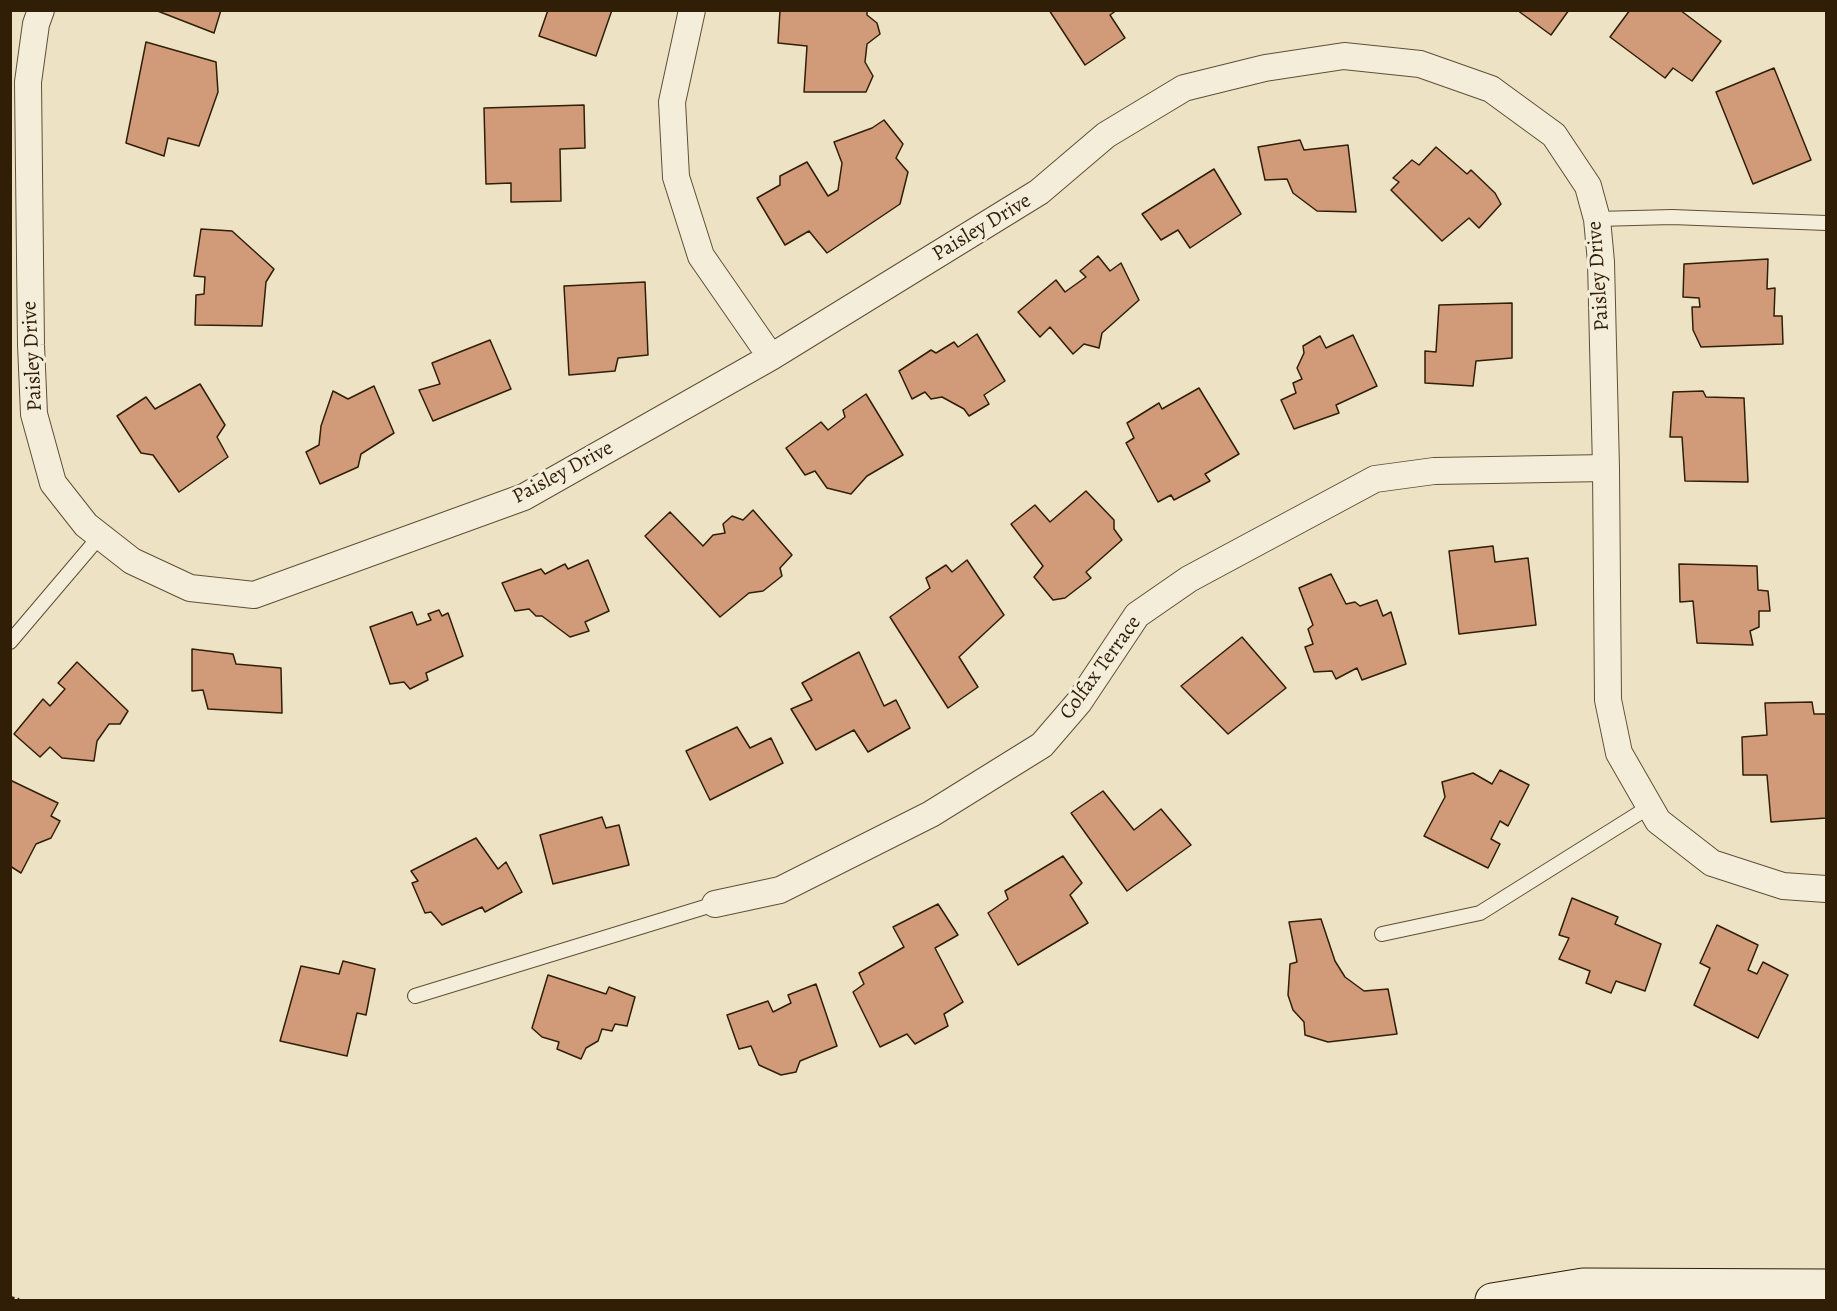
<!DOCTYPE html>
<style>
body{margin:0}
#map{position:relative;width:1837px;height:1311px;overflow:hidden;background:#ede3c4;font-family:Alegreya,serif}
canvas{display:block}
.frame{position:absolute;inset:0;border:12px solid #301e07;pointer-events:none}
</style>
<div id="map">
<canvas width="1837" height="1311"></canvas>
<div class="frame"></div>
</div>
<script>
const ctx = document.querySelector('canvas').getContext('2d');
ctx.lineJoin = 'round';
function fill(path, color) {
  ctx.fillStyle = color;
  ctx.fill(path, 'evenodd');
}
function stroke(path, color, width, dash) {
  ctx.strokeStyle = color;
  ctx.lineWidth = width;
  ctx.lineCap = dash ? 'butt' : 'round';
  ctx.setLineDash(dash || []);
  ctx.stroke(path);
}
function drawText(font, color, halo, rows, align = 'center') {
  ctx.font = font + ' Alegreya,serif';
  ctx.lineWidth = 6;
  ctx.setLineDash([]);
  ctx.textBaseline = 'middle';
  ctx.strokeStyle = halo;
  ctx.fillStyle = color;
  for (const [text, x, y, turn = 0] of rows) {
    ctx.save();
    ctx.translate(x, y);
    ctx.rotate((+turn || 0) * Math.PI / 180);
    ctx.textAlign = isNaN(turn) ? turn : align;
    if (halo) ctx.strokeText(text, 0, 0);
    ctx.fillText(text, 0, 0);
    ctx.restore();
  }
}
const building = new Path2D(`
 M155,10H221L214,33Z
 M548,10H612L596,56L539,36Z
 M780,10H867V15L877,23L880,34L867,44L865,62L873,76L866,92H804L807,46L778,43Z
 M1049,10H1117L1110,15L1125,38L1085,65Z
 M1517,10H1569L1551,35Z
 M1630,10H1680L1721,41L1692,81L1673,68L1665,78L1610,37Z
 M146,42L216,62L218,92L199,146L168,138L164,156L126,143Z
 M1774,68L1811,160L1753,184L1716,92Z
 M584,105L585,148L560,149L561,201L511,202V183L486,184L484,108Z
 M884,120L903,144L896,158L908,172L900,204L827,253L809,231L785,245L757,198L780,185V176L807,162L828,196L838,190L842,163L834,142L872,128Z
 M1300,140L1304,150L1348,145L1356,212L1317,211L1293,193L1287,179L1265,180L1258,147Z
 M1436,147L1467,174L1471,170L1495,193L1501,204L1479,228L1469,218L1442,241L1391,190L1399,182L1393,178L1412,160L1419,165Z
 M1214,169L1241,214L1190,248L1178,230L1161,240L1142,214Z
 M201,229L232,231L274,269L266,282L262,326L195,325L196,295L204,294L205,277L194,276Z
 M1098,256L1110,271L1121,263L1139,300L1102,333L1099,348L1084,344L1073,354L1050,327L1040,337L1018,312L1056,280L1065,292L1086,277L1080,271Z
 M1768,259L1767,289L1775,288L1774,316H1782L1783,344L1701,347L1693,330L1692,307H1700L1699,298L1683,297L1684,264Z
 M645,282L648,355L618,358L615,371L569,375L564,286Z
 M1512,303V358L1476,361L1473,386L1425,383V351L1436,352L1439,305Z
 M977,334L1005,381L984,395L989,404L969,416L964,409L942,397L931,399L925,392L912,399L899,371L931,350L936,353L954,342L958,347Z
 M1353,335L1377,386L1336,405L1339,413L1294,429L1281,400L1296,393L1293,383L1302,379L1297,368L1304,353L1303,346L1320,336L1326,348Z
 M490,340L511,389L433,421L419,390L440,384L432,363Z
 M200,384L225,425L217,437L228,457L179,492L153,455L141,453L117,416L146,397L155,409Z
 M374,386L394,433L361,454L358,467L320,484L306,452L319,445L321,426L333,391L348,399Z
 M1199,388L1239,454L1205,474L1210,481L1174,500L1171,495L1158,502L1126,443L1134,438L1127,423L1159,403L1162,409Z
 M1703,391L1706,397L1744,398L1748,482L1685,481L1682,437H1670L1673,392Z
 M866,394L903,455L867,476L851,494L827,488L815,471L805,475L786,448L821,422L828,430L845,417L843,410Z
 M1086,491L1114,520V529L1122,540L1086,572L1091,578L1065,598L1053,600L1034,577L1043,566L1011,524L1035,505L1050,522Z
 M753,510L792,555L780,568L782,576L763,591L749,593L720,617L645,536L670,512L703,546L713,535L725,533L723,524L732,516L743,520Z
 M1493,546L1495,562L1528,558L1536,625L1459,634L1449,551Z
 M588,560L609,611L585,622L589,631L570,637L542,616H536L529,609L515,611L502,583L541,569L545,574L565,564L568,569Z
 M967,560L1004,615L959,657L978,687L948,708L890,617L930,588L926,578L946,565L952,572Z
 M1679,564L1757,566L1758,590L1768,591L1770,611H1759V627L1750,631L1753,645L1697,643L1693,601L1680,602Z
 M1331,574L1346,604L1355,602L1360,606L1377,600L1383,616L1391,612L1406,664L1362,680L1357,668L1336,679L1332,671L1314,672L1305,647L1313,644L1308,629L1313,625L1299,588Z
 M439,610L442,616L448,613L463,656L426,673L428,680L410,689L404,682L390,684L370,627L412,612L417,625L431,620L428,614Z
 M1242,637L1286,688L1228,734L1181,686Z
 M192,649L233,654L236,664L281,668L282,713L208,709L203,690L192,691Z
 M859,652L884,706L896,700L910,728L868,752L854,730L816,750L791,709L812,700L802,683Z
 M77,662L128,711L120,724H109L97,741L94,761L62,758L50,747L40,757L14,734L43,699L50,706L65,689L58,683Z
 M1812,702L1814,714H1826V818L1771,822L1767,775H1743L1742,737L1767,735L1765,703Z
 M737,727L750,748L771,738L783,763L710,800L686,751Z
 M1500,770L1529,785L1508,826L1500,821L1491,839L1500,844L1488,868L1424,836L1445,797L1442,782L1473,773L1492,784Z
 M10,780L58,803L51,816L60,821L51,838L36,844L21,873L10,866Z
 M1103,791L1134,830L1161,809L1191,845L1127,891L1071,813Z
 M602,817L606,828L619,825L629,865L553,884L540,835Z
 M476,838L498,869L506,862L522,892L485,912L482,907L442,925L431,912L425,913L412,883L418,881L411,871Z
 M1063,856L1082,883L1070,895L1088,923L1018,965L988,913L1008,899L1005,891Z
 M1572,898L1618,917L1615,924L1661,944L1645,991L1616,981L1611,993L1586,983L1590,971L1559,959L1569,938L1559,935Z
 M938,904L958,935L935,948L963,1002L944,1014L948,1026L915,1044L907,1034L880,1047L853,992L864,984L859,973L904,947L893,927Z
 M1321,919L1335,961L1345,977L1364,991L1388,989L1397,1034L1328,1042L1305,1035L1304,1022L1293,1010L1288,995L1290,964L1297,962L1289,922Z
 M1717,925L1758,945L1748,970L1757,974L1763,962L1788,975L1758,1038L1694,1005L1710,968L1700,963Z
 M343,961L375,969L366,1015L357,1013L347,1056L280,1041L301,966L339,974Z
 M548,975L606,994L609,987L635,997L627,1026L615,1024L612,1031L602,1029L598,1041L586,1048L581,1059L557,1049L559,1042L542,1037L532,1028Z
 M816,984L837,1046L800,1061L796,1072L781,1075L759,1065L751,1046L739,1049L727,1015L768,1001L773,1012L791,1003L788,995Z`);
fill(building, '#d19b7a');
stroke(building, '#301e07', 1.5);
const lane = new Path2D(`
 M1597,219L1672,217L1826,223
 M10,642L100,536
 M1382,934L1480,913L1649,807
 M415,996L715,904`);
const street = new Path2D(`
 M41,10L36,24L28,82L31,345L34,414L53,483L86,525L132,561L190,588L254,595L524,497L771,357L1039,192L1106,135L1184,88L1265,68L1344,56L1420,64L1491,89L1554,135L1588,186L1597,219L1601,262L1606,468L1608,700L1619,753L1658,821L1712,863L1783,886L1826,889
 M692,10L672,102L676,177L701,256L771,357
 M715,904L780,890L931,814L1042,745L1079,702L1137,615L1189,579L1375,479L1434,471L1606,468`);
const secondary = new Path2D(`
 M1492,1300L1583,1285L1826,1286`);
stroke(lane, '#5f4f36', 16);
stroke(street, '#5f4f36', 28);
stroke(secondary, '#301e07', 35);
stroke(new Path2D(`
 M10,1298L19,1300`), '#301e07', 4, [4.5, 3]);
stroke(lane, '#f3edd9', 14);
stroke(street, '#f3edd9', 26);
stroke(secondary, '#f3edd9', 33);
drawText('21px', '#301e07', '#f3edd9', [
 ["Paisley Drive",982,228,-31],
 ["Paisley Drive",1599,276,-94],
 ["Paisley Drive",33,356,-93],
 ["Paisley Drive",563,473,-28],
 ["Colfax Terrace",1101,668,-54]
]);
</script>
